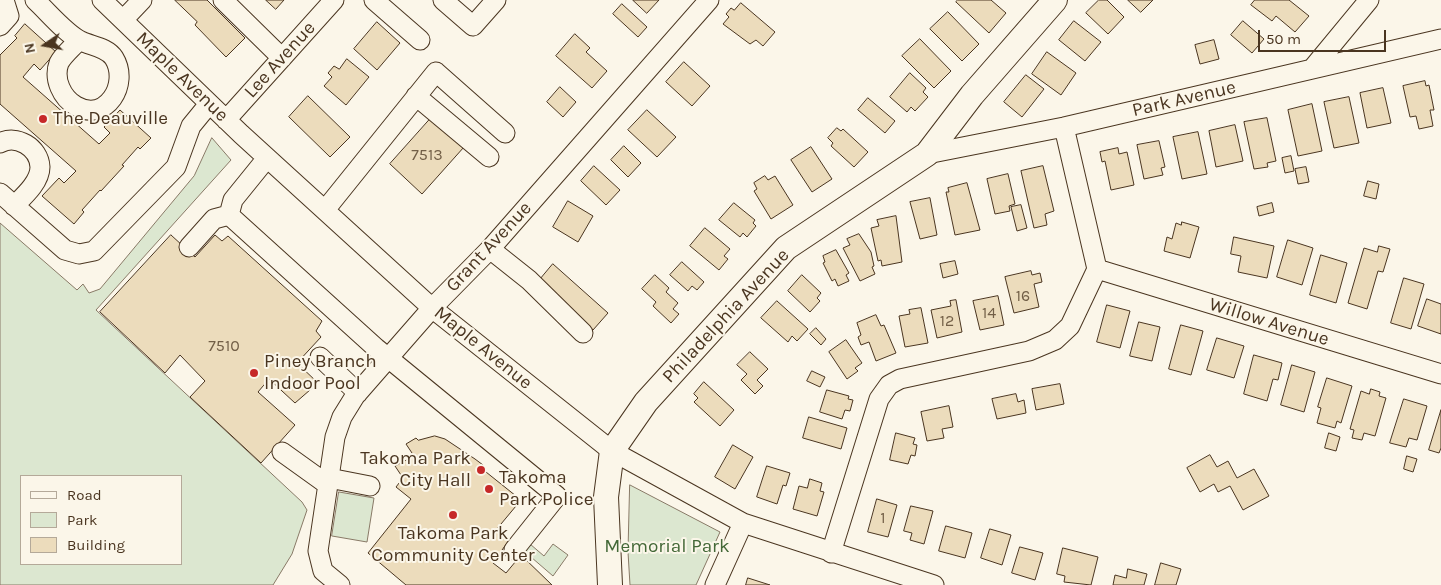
<!DOCTYPE html>
<style>
body{margin:0}
#map{position:relative;width:1441px;height:585px;overflow:hidden;background:#fbf6e9;font-family:Karla,sans-serif}
canvas{display:block}
.legend{position:absolute;left:20px;top:475px;width:162px;height:90px;box-sizing:border-box;background:#fbf6e9;border:1px solid #b4a999;margin:0;padding:6px 9px;list-style:none;font-size:15px;color:#4a3520}
.legend li{display:flex;align-items:center;gap:10px;height:25px}
.legend b{width:25px;border:1px solid #b4a999}
.north{position:absolute;left:20px;top:20px;width:50px;height:50px;-webkit-text-stroke:4px #fbf6e9;paint-order:stroke;rotate:258deg;font-size:14px;font-weight:700;line-height:20px;text-align:center;color:#4a3520}
.north::after{content:'';display:block;margin:auto;width:18px;height:22px;background:#4a3520;clip-path:polygon(50% 0,100% 100%,50% 72%,0 100%)}
.scale{position:absolute;left:1258px;top:30px;width:128px;height:22px;box-sizing:border-box;border:2px solid #4a3520;border-top:0;padding-left:6px;font-size:15px;line-height:18px;white-space:nowrap;color:#4a3520;-webkit-text-stroke:4px #fbf6e9;paint-order:stroke}
</style>
<div id="map">
<canvas width="1441" height="585"></canvas>
<ul class="legend">
<li><b style="height:6px;background:#fbf6e9"></b>Road</li>
<li><b style="height:14px;background:#dce7d0"></b>Park</li>
<li><b style="height:14px;background:#ecdcbc"></b>Building</li>
</ul>
<div class="north">N</div>
<div class="scale">50 m</div>
</div>
<script>
const ctx = document.querySelector('canvas').getContext('2d');
ctx.lineJoin = 'round';
function fill(path, color) {
  ctx.fillStyle = color;
  ctx.fill(path, 'evenodd');
}
function stroke(path, color, width, dash) {
  ctx.strokeStyle = color;
  ctx.lineWidth = width;
  ctx.lineCap = dash ? 'butt' : 'round';
  ctx.setLineDash(dash || []);
  ctx.stroke(path);
}
function drawText(font, color, halo, rows, align = 'center') {
  ctx.font = font + ' Karla,sans-serif';
  ctx.lineWidth = 4;
  ctx.setLineDash([]);
  ctx.textBaseline = 'middle';
  ctx.strokeStyle = halo;
  ctx.fillStyle = color;
  for (const [text, x, y, turn = 0] of rows) {
    ctx.save();
    ctx.translate(x, y);
    ctx.rotate((+turn || 0) * Math.PI / 180);
    ctx.textAlign = isNaN(turn) ? turn : align;
    if (halo) ctx.strokeText(text, 0, 0);
    ctx.fillText(text, 0, 0);
    ctx.restore();
  }
}
const green = new Path2D(`
 M212,138L231,160L96,310L302,502L307,510L292,554L273,585H0V223L77,290L83,284L89,293L100,289L194,176ZM21,476H181V564H21Z
 M630,485L720,532L696,585H630L628,552Z
 M339,492L374,498L367,542L332,536Z
 M530,544L544,556L553,544L568,555L553,576L524,551Z`);
fill(green, '#dce7d0');
stroke(green, '#887966', 1);
const building = new Path2D(`
 M175,0H207L245,38L226,57L195,25L197,22Z
 M266,0H284L276,9Z
 M633,0H659L647,13Z
 M958,0H991L1006,13L989,33L956,2Z
 M1099,0H1107L1124,17L1108,34L1086,13Z
 M1128,0H1153L1141,12Z
 M1255,0H1289L1309,16L1295,32L1276,16L1272,21L1251,5Z
 M741,3L775,32L763,46L756,40L750,44L723,24L729,17L726,14L731,8L734,10Z
 M622,4L647,27L638,37L613,14Z
 M948,12L979,44L962,61L930,29Z
 M1074,21L1101,42L1085,61L1059,40Z
 M1243,21L1264,39L1252,53L1231,35Z
 M377,22L400,43L377,70L354,49Z
 M25,24L56,52L40,70L34,64L23,77L99,144L110,133L104,127L120,110L151,138L140,149L138,147L122,165L124,166L101,191L100,190L82,210L84,212L74,224L42,196L59,178L64,183L76,171L0,104V55L17,38L15,36Z
 M575,34L590,48L586,52L607,71L592,88L556,56Z
 M920,39L951,71L934,88L902,56Z
 M1214,40L1219,59L1200,64L1195,45Z
 M1047,52L1076,73L1061,95L1032,74Z
 M347,59L369,77L346,105L324,86L332,77L328,73L334,66L339,69Z
 M684,62L710,86L692,106L666,82Z
 M910,73L926,88L923,92L928,97L915,111L911,107L907,112L890,97Z
 M1026,75L1044,89L1022,117L1004,102Z
 M1425,81L1426,86L1429,85L1434,110H1430L1433,126L1419,129L1416,116L1410,117L1403,86Z
 M560,87L576,102L563,117L547,102Z
 M1383,88L1391,123L1367,128L1360,93Z
 M308,96L350,137L330,157L289,117Z
 M1349,97L1359,143L1334,148L1324,102Z
 M868,98L895,121L885,133L858,110Z
 M1312,104L1322,151L1298,156L1288,110Z
 M647,110L676,137L657,157L628,130Z
 M432,117L464,147L422,194L390,164Z
 M1267,118L1276,161L1267,163L1268,167L1254,169L1244,122Z
 M1235,125L1243,161L1216,167L1209,131Z
 M837,128L841,131L843,129L868,152L854,167L831,146L833,143L828,138Z
 M1198,132L1207,174L1182,179L1173,137Z
 M1159,141L1165,167L1161,168L1163,175L1144,179L1137,145Z
 M624,146L641,163L628,177L611,160Z
 M811,147L832,179L812,192L791,160Z
 M1118,148L1119,154L1127,152L1134,185L1111,190L1105,161L1102,162L1100,152Z
 M1291,156L1294,171L1285,173L1282,158Z
 M594,166L620,190L606,205L581,181Z
 M1043,166L1054,211L1045,214L1047,225L1034,228L1021,171Z
 M1306,167L1309,182L1298,184L1295,169Z
 M1008,174L1015,204L1009,206L1010,211L995,214L987,179Z
 M765,176L768,180L775,176L793,205L771,219L754,191L757,189L754,183Z
 M1368,181L1379,184L1376,199L1364,196Z
 M967,183L980,230L955,235L946,192H949L948,188Z
 M930,198L937,235L920,239L910,202Z
 M568,201L593,216L578,242L553,227Z
 M734,203L755,220L753,223L756,226L747,237L743,233L740,237L719,220Z
 M1272,203L1274,212L1259,216L1257,207Z
 M1021,205L1027,228L1017,231L1011,207Z
 M896,216L902,262L882,266L881,260L878,261L871,228L879,226L877,220Z
 M1182,222L1199,227L1190,258L1164,251L1167,237L1172,239L1176,223L1181,225Z
 M705,228L730,249L724,256L728,259L719,270L690,246Z
 M859,234L871,252L874,266L872,267L875,274L860,281L843,248L850,245L847,239Z
 M171,235L195,257L215,235L222,241L228,236L322,321L316,331L321,337L297,363L318,383L295,403L269,379L258,392L295,425L261,463L190,397L205,381L180,355L165,373L100,312Z
 M1234,237L1274,246L1267,278L1238,272L1241,256L1231,254Z
 M1288,240L1313,248L1302,285L1277,277Z
 M1379,246L1390,249L1383,272L1378,271L1367,309L1348,303L1364,248L1377,252Z
 M836,250L849,273L846,275L849,281L838,286L835,279L832,281L823,263L825,262L823,256Z
 M1321,255L1347,263L1336,303L1310,295Z
 M955,261L958,274L943,278L940,264Z
 M682,262L704,282L697,290L692,286L688,291L670,275Z
 M553,264L608,313L593,330L538,282Z
 M1031,271L1032,275L1040,273L1042,282L1034,284L1039,307L1014,313L1005,277Z
 M655,275L669,288L666,292L678,303L673,309L679,314L671,323L653,306L656,302L642,289Z
 M802,275L821,293L817,298L820,301L810,312L788,291Z
 M1404,278L1424,284L1411,329L1391,323Z
 M998,296L1004,325L980,330L973,301Z
 M1427,299L1441,304V334L1418,326Z
 M956,300L962,332L937,338L931,310L951,306L950,301Z
 M777,301L808,329L797,341L792,336L788,342L761,318Z
 M1107,305L1130,311L1120,348L1097,342Z
 M921,308L928,343L905,347L899,316L910,314L909,310Z
 M876,315L881,326L884,325L896,353L876,361L869,342L861,345L858,337L861,335L857,323Z
 M1139,322L1160,327L1152,361L1130,356Z
 M1181,325L1203,331L1191,375L1169,369Z
 M816,328L826,339L821,345L810,334Z
 M1217,338L1244,346L1234,378L1207,370Z
 M846,340L862,363L855,368L858,371L847,379L829,352Z
 M750,352L768,369L757,380L763,386L755,394L741,380L747,374L737,365Z
 M1254,355L1282,363L1278,380L1273,379L1267,401L1244,394Z
 M1292,365L1315,372L1304,412L1281,405Z
 M812,371L825,377L820,387L807,381Z
 M1327,378L1352,386L1341,423L1337,421L1335,428L1317,423L1321,408L1318,407Z
 M704,382L734,410L720,426L694,402L698,398L694,394Z
 M1060,384L1064,404L1036,410L1032,389Z
 M1371,389L1380,392L1379,396L1386,398L1375,436L1364,433L1362,440L1352,438L1354,430L1350,429L1361,391L1369,394Z
 M827,390L849,396L848,399L853,400L850,411L845,410L842,419L820,412Z
 M1016,394L1018,402L1024,400L1026,413L997,419L992,399Z
 M1404,399L1427,406L1417,440L1409,438L1406,447L1390,443Z
 M949,406L953,427L942,429L944,438L927,441L921,412Z
 M1441,410V448L1439,453L1429,450Z
 M809,417L847,428L841,449L803,438Z
 M896,433L915,438L913,444L917,445L915,456L911,455L908,464L890,460Z
 M1329,433L1340,437L1336,451L1325,448Z
 M435,436L445,439L475,459L483,465L481,468L521,500L496,530L509,540L493,563L506,573L521,555L552,585H406L368,553L411,499L396,487L403,478L395,466L414,456L406,444L416,438L418,440Z
 M733,445L753,457L735,489L715,477Z
 M1210,455L1217,467L1228,461L1237,478L1254,469L1269,496L1243,510L1230,486L1218,492L1214,484L1200,492L1187,468Z
 M1407,456L1417,459L1413,472L1404,469Z
 M767,466L790,473L786,486L783,485L777,504L757,497Z
 M810,479L822,483L820,491L824,492L817,516L793,509L799,486L807,488Z
 M877,499L897,505L888,537L868,532Z
 M911,506L933,511L924,544L910,540L912,533L904,531Z
 M946,526L972,533L965,558L939,551Z
 M990,529L1011,535L1002,565L981,558Z
 M1020,547L1043,553L1035,580L1012,573Z
 M1063,548L1098,557L1091,585L1064,582L1065,576L1057,574Z
 M1161,563L1181,569L1176,585H1155Z
 M1128,569L1147,574L1144,585H1113L1115,575L1126,578Z
 M748,578L770,585H746Z`);
fill(building, '#ecdcbc');
stroke(building, '#4a3520', 1);
const minor = new Path2D(`
 M35,0C48,12 66,34 81,41C91,46 107,47 114,58C130,84 106,123 76,106C62,98 53,79 59,63C63,55 73,47 79,40
 M102,0L241,134L432,308L612,451L743,523L934,585
 M223,0L282,58
 M374,0L420,40
 M443,0L473,26L496,0
 M123,20L142,0
 M0,26L9,16L4,0
 M1312,69L1369,0
 M416,96L489,157
 M226,120L334,0
 M0,143C16,134 39,147 40,167C40,182 24,196 14,206
 M927,154L1064,127L1441,39
 M267,158L233,200L229,215L376,348L557,496L514,550
 M0,193L65,250L79,254L94,251L176,167L191,126L209,104
 M325,210L436,72L505,133
 M189,247L214,219L229,215
 M490,249L529,280L583,333
 M1097,269L1441,374
 M320,357L358,393
 M282,452L328,485
 M329,478L370,486
 M831,553L879,399L889,385L900,379L1029,351L1055,340L1070,326L1097,269L1064,127
 M340,585L323,571L318,551L335,437L342,417L355,396L432,308L490,249L709,0
 M715,585L743,523`);
const major = new Path2D(`
 M610,585L606,497L612,451L646,402L786,248L927,154L972,95L1055,0`);
stroke(minor, '#4a3520', 21);
stroke(major, '#4a3520', 26);
stroke(minor, '#fbf6e9', 19);
stroke(major, '#fbf6e9', 24);
for (const [x, y, r, color] of [
 [43,119,5,"#c62828"],
 [254,373,5,"#c62828"],
 [481,470,5,"#c62828"],
 [489,489,5,"#c62828"],
 [453,515,5,"#c62828"]
]) {
  const dot = new Path2D();
  dot.arc(x, y, r, 0, 2 * Math.PI);
  ctx.fillStyle = color;
  ctx.fill(dot);
  stroke(dot, '#fbf6e9', 2);
}
drawText('16px', '#725f47', null, [
 ["7513",427,155],
 ["16",1023,296],
 ["14",989,313],
 ["12",947,321],
 ["7510",224,346],
 ["1",883,518]
]);
drawText('19px', '#4a3520', '#fbf6e9', [
 ["Lee Avenue",280,60,-48],
 ["Maple Avenue",182,77,44],
 ["Park Avenue",1184,99,-13],
 ["Grant Avenue",489,247,-47],
 ["Philadelphia Avenue",726,316,-47],
 ["Willow Avenue",1269,322,17],
 ["Maple Avenue",483,348,39]
]);
drawText('19px', '#4a3520', '#fbf6e9', [
 ["The Deauville",53,119],
 ["Piney Branch",264,362],
 ["Indoor Pool",264,384],
 ["Takoma Park",471,459,"right"],
 ["City Hall",471,481,"right"],
 ["Takoma",499,478],
 ["Park Police",499,500],
 ["Takoma Park",453,534,"center"],
 ["Community Center",453,556,"center"]
], 'left');
drawText('19px', '#436837', '#fbf6e9', [
 ["Memorial Park",667,547]
]);
</script>
